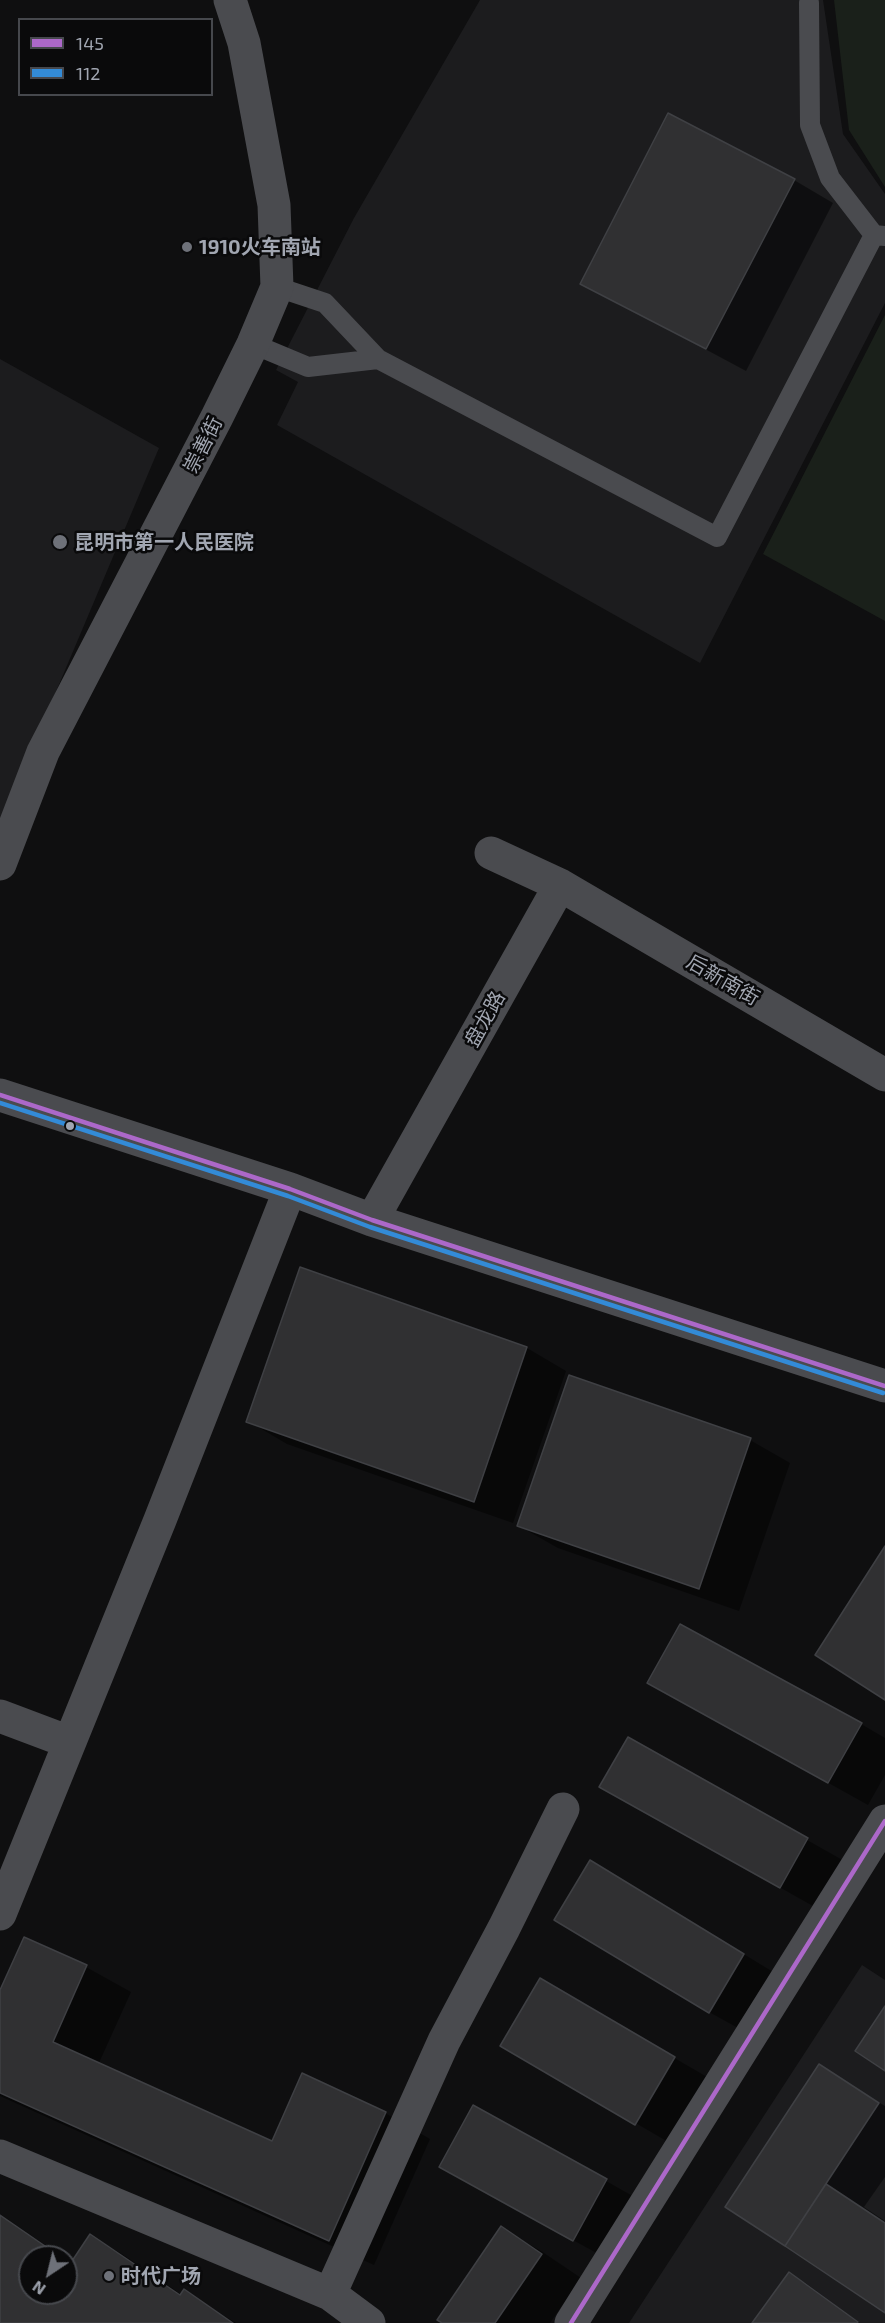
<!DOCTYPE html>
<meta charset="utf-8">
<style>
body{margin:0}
#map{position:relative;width:885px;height:2323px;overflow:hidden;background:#0f0f10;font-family:"Exo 2",sans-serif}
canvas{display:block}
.legend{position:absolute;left:18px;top:18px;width:195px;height:78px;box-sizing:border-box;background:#0a0a0b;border:2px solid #46484d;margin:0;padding:8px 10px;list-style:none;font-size:18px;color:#a1a6b1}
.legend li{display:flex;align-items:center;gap:12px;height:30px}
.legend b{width:30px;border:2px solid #46484d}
.north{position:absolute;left:18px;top:2245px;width:60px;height:60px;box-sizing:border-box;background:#0a0a0b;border:2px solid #46484d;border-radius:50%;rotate:215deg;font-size:16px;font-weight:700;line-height:24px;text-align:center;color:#a1a6b1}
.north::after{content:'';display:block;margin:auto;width:21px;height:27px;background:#6e7179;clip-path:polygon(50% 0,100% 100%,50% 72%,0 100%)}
</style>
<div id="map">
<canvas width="885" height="2323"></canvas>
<ul class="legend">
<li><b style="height:8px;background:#ac68c9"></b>145</li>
<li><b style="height:8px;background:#338bd7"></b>112</li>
</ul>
<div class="north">N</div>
</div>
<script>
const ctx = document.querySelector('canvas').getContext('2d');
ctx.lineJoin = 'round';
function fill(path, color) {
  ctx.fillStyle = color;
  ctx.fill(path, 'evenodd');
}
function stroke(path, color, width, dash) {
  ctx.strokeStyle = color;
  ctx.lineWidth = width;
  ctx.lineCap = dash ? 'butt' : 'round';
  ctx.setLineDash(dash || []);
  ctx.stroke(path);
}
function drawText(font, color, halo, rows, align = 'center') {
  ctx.font = font + ' "Exo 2","Noto Sans SC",sans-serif';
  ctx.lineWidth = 5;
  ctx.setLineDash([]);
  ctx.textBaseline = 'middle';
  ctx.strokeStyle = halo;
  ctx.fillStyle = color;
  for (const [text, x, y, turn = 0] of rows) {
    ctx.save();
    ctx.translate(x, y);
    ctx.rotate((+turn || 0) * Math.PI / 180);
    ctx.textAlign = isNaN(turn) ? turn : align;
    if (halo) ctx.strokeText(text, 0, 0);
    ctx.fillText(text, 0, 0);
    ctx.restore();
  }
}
fill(new Path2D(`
 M480,0H823L843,134L885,194V303L700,663L277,425L298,382L276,370L354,218Z
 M0,359L159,448L0,824Z
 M862,1965L885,1980V2323H629Z`), '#1c1c1e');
fill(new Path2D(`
 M834,0H885V187L849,130Z
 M885,315V621L763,554Z`), '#1a201a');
fill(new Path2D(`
 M794,180L833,203L746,371L582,283Z
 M301,1269L527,1348L566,1371L513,1523L287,1444L248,1421Z
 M569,1377L750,1440L790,1463L739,1611L558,1548L519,1526Z
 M689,1705L861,1724L885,1738V1775L868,1805Z
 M641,1809L807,1840L846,1862L820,1910Z
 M630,1885L783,1978L749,2034L709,2012Z
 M24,1939L86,1967L131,1992L98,2065L273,2143L385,2113L430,2139L374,2265L0,2096V1993Z
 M540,1980L714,2081L675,2146L502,2045Z
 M819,2066L885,2106V2177L864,2207L885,2221V2311L727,2206Z
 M606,2181L645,2203L613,2262L480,2189Z
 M0,2214L63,2257H30V2293H66V2259L72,2263L91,2236L122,2254L182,2295L184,2291L236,2323H0Z
 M501,2228L541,2251L581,2278L550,2323H445Z
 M789,2274L807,2284L860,2323H754Z`), '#0007');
const building = new Path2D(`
 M668,113L795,179L706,349L580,284Z
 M300,1267L527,1347L474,1502L246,1422Z
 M569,1375L751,1438L699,1589L517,1526Z
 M885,1546V1700L815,1655Z
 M680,1624L862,1723L828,1783L647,1683Z
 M628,1737L808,1838L780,1888L599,1787Z
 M590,1860L744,1954L709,2013L554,1920Z
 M24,1937L87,1965L53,2042L272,2141L302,2073L386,2112L329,2241L0,2093V1990Z
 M540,1978L675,2057L635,2125L500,2046Z
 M885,2006V2071L855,2051Z
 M819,2064L879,2103L785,2246L725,2207Z
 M473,2105L607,2179L573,2241L439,2167Z
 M826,2184L885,2223V2313L785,2246Z
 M0,2215L61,2257H30V2293H66V2260L70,2264L90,2234L180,2295L184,2289L233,2323H0Z
 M501,2226L542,2254L495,2323H442L437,2320Z
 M789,2272L858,2322L857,2323H752Z`);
fill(building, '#303032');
stroke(building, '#3f4044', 1.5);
stroke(new Path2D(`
 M809,3L810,125L830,178L874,235
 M253,344L308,367L378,359L325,303L277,287
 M378,359L717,537L874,235L885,236`), '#4a4b4f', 20);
stroke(new Path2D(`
 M0,864L43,752L217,417L253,344L277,287L274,205L244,43L230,0
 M560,885L885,1075
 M0,1095L290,1189L372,1220L885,1386
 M372,1220L560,885L491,853
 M0,1716L69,1742
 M0,1914L160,1520L290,1189
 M0,2156L330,2294L369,2323
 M330,2294L444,2041L504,1928L563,1809`), '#4a4b4f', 33);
stroke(new Path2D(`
 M571,2323L885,1821`), '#4a4b4f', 33);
stroke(new Path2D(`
 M0,1095L290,1189L372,1220L885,1386
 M571,2323L885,1821`), '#ac68c9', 4.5);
stroke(new Path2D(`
 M0,1103L288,1196L370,1227L883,1393`), '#338bd7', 4.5);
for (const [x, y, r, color] of [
 [187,247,6,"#6e7179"],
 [60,542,8,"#6e7179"],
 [70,1126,5,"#a1a6b1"],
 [109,2276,6,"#6e7179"]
]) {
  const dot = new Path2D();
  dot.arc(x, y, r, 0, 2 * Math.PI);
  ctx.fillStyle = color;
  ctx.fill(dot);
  stroke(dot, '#0a0a0b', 2);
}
drawText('bold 20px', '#a1a6b1', '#0a0a0b', [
 ["1910火车南站",199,247],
 ["昆明市第一人民医院",74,542],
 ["时代广场",121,2276]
], 'left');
drawText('20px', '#a1a6b1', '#0a0a0b', [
 ["崇善街",203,445,-63],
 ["后新南街",723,980,30],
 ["盘龙路",485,1019,-61]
]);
</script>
